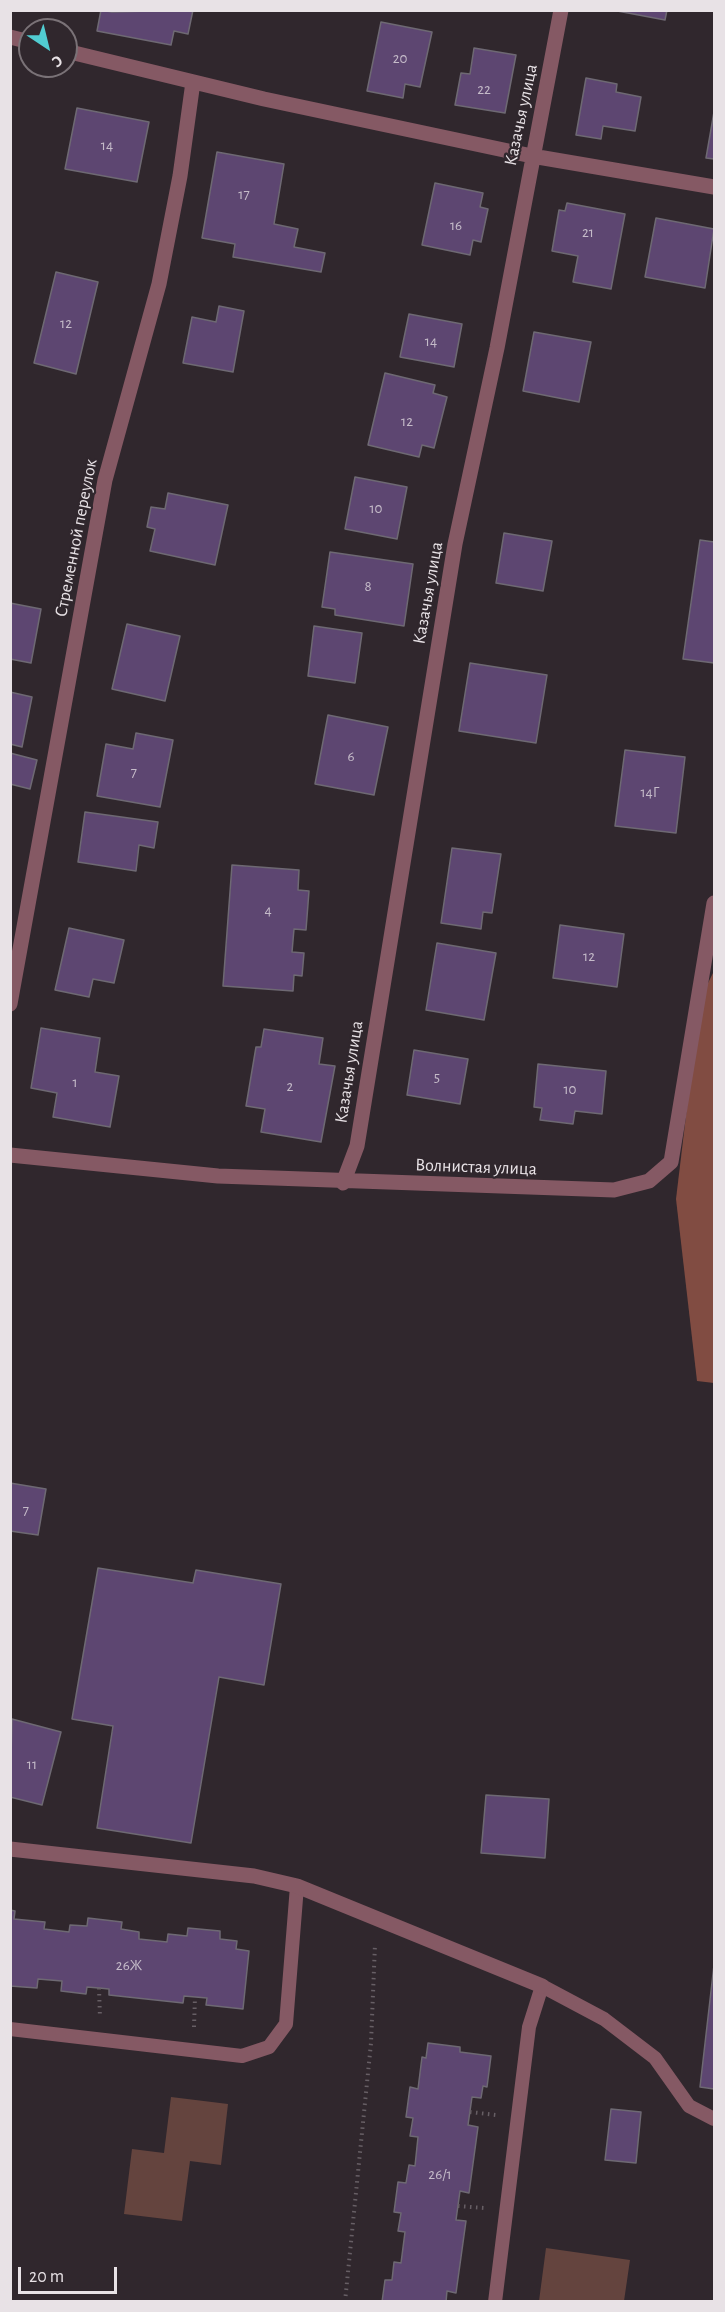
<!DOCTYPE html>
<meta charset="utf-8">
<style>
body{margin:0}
#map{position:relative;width:725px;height:2312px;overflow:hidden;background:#30272d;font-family:"Alegreya Sans",sans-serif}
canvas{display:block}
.frame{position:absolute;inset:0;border:12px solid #e8e2e6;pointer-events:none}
.north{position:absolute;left:18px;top:18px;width:60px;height:60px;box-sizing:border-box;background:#30272d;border:2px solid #7a7277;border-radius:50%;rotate:145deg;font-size:16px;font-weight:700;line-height:24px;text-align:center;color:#e8e2e6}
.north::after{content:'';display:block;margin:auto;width:21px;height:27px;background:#51ccd1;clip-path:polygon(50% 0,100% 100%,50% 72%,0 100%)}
.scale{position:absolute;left:18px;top:2267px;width:99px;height:27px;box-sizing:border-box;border:3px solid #e8e2e6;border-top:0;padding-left:8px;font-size:18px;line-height:21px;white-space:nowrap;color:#e8e2e6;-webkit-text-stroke:4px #30272d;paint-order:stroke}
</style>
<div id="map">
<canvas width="725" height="2312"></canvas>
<div class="frame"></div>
<div class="north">С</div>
<div class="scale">20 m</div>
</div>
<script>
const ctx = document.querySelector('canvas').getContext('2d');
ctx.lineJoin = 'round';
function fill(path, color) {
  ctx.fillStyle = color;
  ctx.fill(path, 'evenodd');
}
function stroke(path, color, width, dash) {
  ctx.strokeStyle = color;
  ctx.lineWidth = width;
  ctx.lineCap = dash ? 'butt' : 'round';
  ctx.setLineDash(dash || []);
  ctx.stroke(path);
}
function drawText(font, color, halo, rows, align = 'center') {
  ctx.font = font + ' "Alegreya Sans",sans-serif';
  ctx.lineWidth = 4.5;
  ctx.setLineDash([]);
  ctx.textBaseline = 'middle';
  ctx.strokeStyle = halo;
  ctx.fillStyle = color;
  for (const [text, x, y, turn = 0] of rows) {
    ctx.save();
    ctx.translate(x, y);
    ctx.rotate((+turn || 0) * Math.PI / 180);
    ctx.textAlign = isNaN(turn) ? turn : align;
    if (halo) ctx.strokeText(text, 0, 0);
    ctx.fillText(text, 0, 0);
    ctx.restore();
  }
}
fill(new Path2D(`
 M171,2097L228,2104L221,2165L190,2161L182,2221L124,2214L132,2149L164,2153Z
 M546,2248L630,2260L624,2301H539Z`), '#64443e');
fill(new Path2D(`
 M714,971V1383L697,1381L676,1199L700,999Z`), '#814c42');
const building = new Path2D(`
 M101,10L112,12L193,10L188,34L174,31L171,45L97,31Z
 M612,10H667L665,20Z
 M381,22L432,32L420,87L405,84L403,98L367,91Z
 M474,48L516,55L505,113L455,105L461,73L470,74Z
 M586,78L617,84L616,92L641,97L635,131L603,126L601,139L576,135Z
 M77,108L149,122L137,182L65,169Z
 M714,112V159L706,158Z
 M217,152L284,164L274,224L298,229L294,247L325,253L321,272L233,257L235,244L202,238Z
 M435,183L483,193L480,207L488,209L481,242L473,240L470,255L422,245Z
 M567,203L625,214L611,289L573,282L578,256L552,251L559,210L565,211Z
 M656,218L714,229L705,288L645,277Z
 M56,272L98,282L76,374L34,363Z
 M219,306L244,311L233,372L183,363L192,317L216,322Z
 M409,314L462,324L454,367L400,357Z
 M534,332L591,342L579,402L523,391Z
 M385,373L435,385L433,393L447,397L434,448L422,445L419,457L368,445Z
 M355,477L407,487L397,539L345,529Z
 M168,493L228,505L215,565L150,551L155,529L147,527L151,507L165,509Z
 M504,533L552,541L543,591L496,583Z
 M700,540L714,542V663L683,659Z
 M330,552L413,564L404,626L335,615V609L322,607Z
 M10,603L41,609L31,663L10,659Z
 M127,624L180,636L165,701L112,689Z
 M314,626L362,633L355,683L308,676Z
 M470,663L547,675L536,743L459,731Z
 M10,692L32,697L22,747L10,744Z
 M328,715L388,727L374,795L315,784Z
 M136,733L173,740L160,807L97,796L106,744L133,749Z
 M625,750L685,757L676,833L615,826Z
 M10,753L37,760L30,789L10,784Z
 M85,812L158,822L154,848L139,845L136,871L78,862Z
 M452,848L501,854L492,913L483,912L481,929L441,923Z
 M232,865L299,870L298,890L309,891L306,930L294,929L292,952L304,953L302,976L294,975L293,991L223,986Z
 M560,925L624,934L617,987L553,978Z
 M69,928L124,940L114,983L93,979L89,997L55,990Z
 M437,943L496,953L484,1020L426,1010Z
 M41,1028L100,1038L95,1072L119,1076L110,1127L53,1117L57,1093L31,1088Z
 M264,1029L323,1038L319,1064L335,1066L321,1142L261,1132L265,1109L246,1106L256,1047H261Z
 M414,1050L468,1059L460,1104L407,1095Z
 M538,1064L606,1071L602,1114L575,1111L573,1124L540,1120L542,1108L534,1107Z
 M10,1483L46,1489L38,1535L10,1531Z
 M98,1568L193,1583L196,1570L281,1584L264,1685L219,1677L191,1843L97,1828L113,1726L72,1719Z
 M12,1719L61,1732L42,1805L10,1797Z
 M486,1795L549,1799L545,1858L481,1853Z
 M10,1910L15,1911L14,1919L45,1922L44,1929L69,1932L70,1925L87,1926L88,1918L122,1922L121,1929L139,1932V1939L167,1942L168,1934L187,1936L188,1928L220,1931V1939L237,1941L236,1949L249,1951L243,2009L206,2005L207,1998L184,1996L183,2003L109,1995V1989L99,1988L87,1987L86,1994L61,1991L62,1981L38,1979L37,1988L10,1986Z
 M714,1965V2089L700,2087Z
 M428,2043L460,2047V2052L491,2056L487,2087L483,2086L481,2098L472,2097L468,2125L478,2127L469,2193L460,2191L456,2220L466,2221L456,2293L447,2291L446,2302H382L385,2280H392L394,2262L401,2263L405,2232L398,2231L401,2213L394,2212L398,2182L406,2183L409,2165L415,2166L418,2137L410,2136L413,2118L406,2117L410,2087L418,2089L422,2057L426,2058Z
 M611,2109L641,2112L636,2163L605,2160Z`);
fill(building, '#5d4671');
stroke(building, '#6e6973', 1.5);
stroke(new Path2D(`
 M99,1988L100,2018
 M194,2027L195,1997
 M470,2112L496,2115
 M458,2206L484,2208
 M345,2302L371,2043L375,1944`), '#675f65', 4, [1.5, 4.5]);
stroke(new Path2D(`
 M10,2029L242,2056L269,2047L286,2024L297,1886
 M495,2302L529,2027L542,1986L604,2019L655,2058L689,2106L714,2119`), '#855964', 14);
stroke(new Path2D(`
 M10,37L30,42
 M66,51L264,99L532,156L714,187
 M10,1004L105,480L159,284L180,176L193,82
 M10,1155L218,1176L614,1190L649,1181L671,1162L714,903
 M343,1183L357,1146L455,544L497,348L561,10
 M10,1849L254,1876L297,1886L542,1986`), '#855964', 15);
drawText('15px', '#c5bbc9', null, [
 ["20",400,58],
 ["22",484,89],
 ["14",107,145],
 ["17",244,194],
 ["16",456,225],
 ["21",588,232],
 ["12",66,323],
 ["14",431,341],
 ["12",407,421],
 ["10",376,508],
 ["8",368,586],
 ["6",351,756],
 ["7",134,772],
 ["14Г",650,792],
 ["4",268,910],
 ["12",589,956],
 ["5",437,1077],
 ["1",75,1082],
 ["2",290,1086],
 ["10",570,1089],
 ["7",26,1510],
 ["11",32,1764],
 ["26Ж",129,1965],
 ["26/1",440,2174]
]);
drawText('18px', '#e8e2e6', '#30272d', [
 ["Казачья улица",521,115,-78],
 ["Стременной переулок",76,538,-79],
 ["Казачья улица",428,593,-80],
 ["Казачья улица",349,1072,-81],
 ["Волнистая улица",476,1167,2]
]);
</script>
